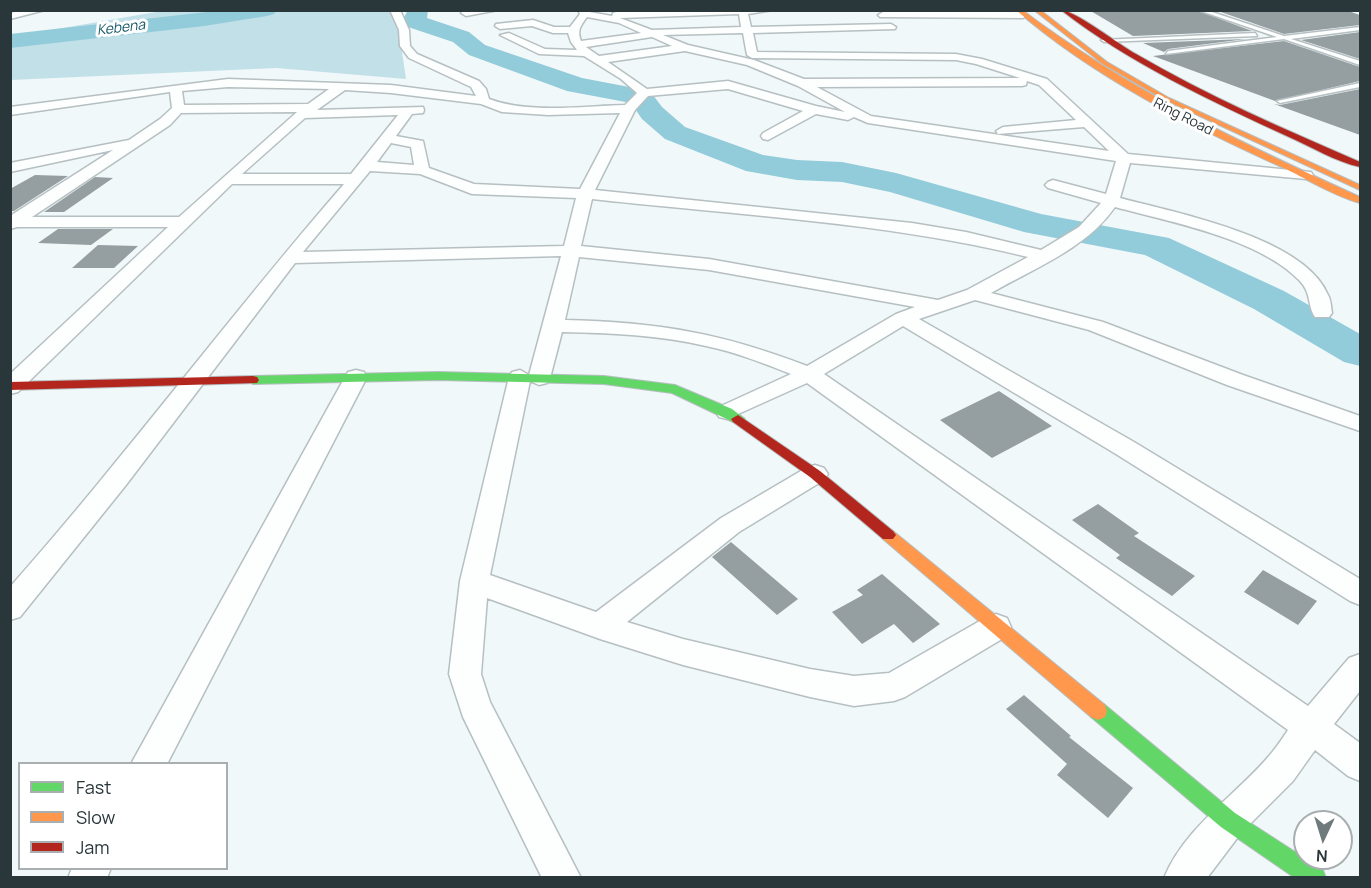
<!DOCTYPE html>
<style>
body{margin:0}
#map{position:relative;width:1371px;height:888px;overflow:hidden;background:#f1f8fa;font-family:Manrope,sans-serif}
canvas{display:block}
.frame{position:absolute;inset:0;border:12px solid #29363a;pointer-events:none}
.legend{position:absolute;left:18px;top:762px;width:210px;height:108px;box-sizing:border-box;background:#fff;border:2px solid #a9afb0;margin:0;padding:8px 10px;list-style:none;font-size:18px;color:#29363a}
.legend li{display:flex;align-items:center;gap:12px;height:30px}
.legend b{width:30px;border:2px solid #a9afb0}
.north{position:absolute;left:1293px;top:810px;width:60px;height:60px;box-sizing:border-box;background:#fff;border:2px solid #a9afb0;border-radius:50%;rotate:184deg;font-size:16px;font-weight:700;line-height:24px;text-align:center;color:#29363a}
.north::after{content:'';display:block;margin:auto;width:21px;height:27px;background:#6f7a7d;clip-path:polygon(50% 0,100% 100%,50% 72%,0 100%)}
</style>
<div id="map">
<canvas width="1371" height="888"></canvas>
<div class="frame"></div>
<ul class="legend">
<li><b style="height:8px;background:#63d668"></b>Fast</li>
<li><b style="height:8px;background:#ff974d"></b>Slow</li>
<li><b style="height:8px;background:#b3261e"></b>Jam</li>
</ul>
<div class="north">N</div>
</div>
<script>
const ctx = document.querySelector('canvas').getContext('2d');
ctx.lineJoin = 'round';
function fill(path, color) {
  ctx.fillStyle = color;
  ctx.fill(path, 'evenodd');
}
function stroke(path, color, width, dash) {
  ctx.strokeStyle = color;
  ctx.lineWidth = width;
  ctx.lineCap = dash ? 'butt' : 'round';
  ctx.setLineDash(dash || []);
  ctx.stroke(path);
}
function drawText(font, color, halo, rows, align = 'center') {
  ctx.font = font + ' Manrope,sans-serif';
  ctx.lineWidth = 6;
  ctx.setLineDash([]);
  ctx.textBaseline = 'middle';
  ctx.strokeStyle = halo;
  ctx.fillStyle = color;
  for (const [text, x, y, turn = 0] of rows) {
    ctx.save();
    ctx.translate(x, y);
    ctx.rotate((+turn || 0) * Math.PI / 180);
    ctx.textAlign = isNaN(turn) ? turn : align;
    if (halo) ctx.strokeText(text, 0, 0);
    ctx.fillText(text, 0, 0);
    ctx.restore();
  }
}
fill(new Path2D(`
 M162,11H396L406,79L276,68L11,80L10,37Z`), '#c2e0e8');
fill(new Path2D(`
 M225,10H277L274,14L267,16L204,26L10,48V34Z
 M408,10H428L427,18L469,32L485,45L582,78L650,91L662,107L685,127L763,155L797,160L842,162L896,173L1041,214L1169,238L1284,291L1360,334V366L1344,362L1254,309L1145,255L1024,232L890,192L842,182L797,180L746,171L665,139L642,119L631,103L567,91L469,55L453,42L405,26L402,21Z`), '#92cbda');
fill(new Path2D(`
 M1089,10H1196L1252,31L1133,36Z
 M1215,10H1345L1360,15V25L1284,34Z
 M1360,32V59L1301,40Z
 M1246,39L1168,49L1164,52L1143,43Z
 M1284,41L1360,67V81L1275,101L1153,56Z
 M1360,89V135L1274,104L1280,105Z
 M35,175L68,176L14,211H10V189Z
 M95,177L113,178L64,212H44Z
 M58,229H113L91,245L38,243Z
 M98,245L138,246L114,268H72Z
 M999,391L1052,426L992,458L940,420Z
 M1098,504L1139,533L1134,536L1195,576L1172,596L1116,558L1120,555L1072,520Z
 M731,542L798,599L777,615L712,557Z
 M1263,570L1317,601L1298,625L1244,592Z
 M882,574L940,624L913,643L894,624L862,644L832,612L863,595L857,590Z
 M1024,695L1071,736L1069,737L1133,788L1108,818L1057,775L1067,764L1006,709Z`), '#959ea1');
const lane = new Path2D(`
 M1206,10L1284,36L1360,27V30L1291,39L1360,61V65L1284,39L1166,54L1168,51L1277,37L1198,10Z
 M1255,33L1257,36L1104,42L1101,40Z
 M1360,83V87L1280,103L1277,101Z`);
const street = new Path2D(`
 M24,10H45L10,19V13Z
 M390,10H400L409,30L410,46L417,54L479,81L486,89L489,99C530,114 582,106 625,105L637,93L621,79L584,56L539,54L500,35L509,33L545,49L577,50L571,42L568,33H553L532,26L500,29L495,26L496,24L533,20L554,27H570L580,14L578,10L612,16L613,13L616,12L773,10L748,14L751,27L891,24L896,27L895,29L753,33L757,52L956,54L982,59L1047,79L1128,154L1311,172L1313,175L1311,178L1306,179L1130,163L1120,198C1176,213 1304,237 1328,295C1331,300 1331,307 1332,313L1329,317H1315C1307,305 1312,293 1299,280C1258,238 1170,222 1115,207C1086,249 1034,268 991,293L1103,322L1243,375L1360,416V431L1227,385L1089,330L975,300L919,319L1134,442L1360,579V605L1350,601L1116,454L903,326L824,374L1308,706L1349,658L1360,654V691L1334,724L1360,743V781L1348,776L1315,750L1293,781L1241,833L1207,878H1164C1185,827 1235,796 1269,756C1276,748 1282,739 1288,730L807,383L727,419L719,417L716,412L719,407L791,374C763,363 735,352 706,346C659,335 611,333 562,332L550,378L547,383L539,385L530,381L490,575L596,612L721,518L806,468L815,465L824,468L828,474L824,480L739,532L627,622L683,639L810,669L854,676L889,673L985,618L996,614L1007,618L1011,627L1007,636L905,697L894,701L854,706L810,697L683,665L600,639L487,598L481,674L490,702L581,878H542L463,717L449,674L460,581L509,377L512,372L520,370L529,375L561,256L295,263L126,485L20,617L10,620V587C126,456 230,315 344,184H232L18,392L10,394V374L168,227H17L10,229V216L113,150L10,172V163L129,140L160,119L172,108L170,92L10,115V107L228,79L391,85L476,96L471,87L409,58L400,46L399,30ZM739,14L741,27L652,30L620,18ZM587,17L619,23L641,33L581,41C577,31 580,26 587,17ZM743,33L747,55L752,58L956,60L976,64L1020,78L804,79L754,60L688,45L663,35ZM652,37L672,46L599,56L586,47ZM685,51L747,65L798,86L845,112L816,106L728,81L647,89L608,62ZM1027,81L1039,85L1076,120L1003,127L996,131L998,134L1084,127L1109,151L871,116L817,87L1022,86L1026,85ZM228,87L329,89L308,104L184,105L182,91ZM728,89L803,111L763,133L761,136L763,139L768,140L816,114L848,120L854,117L868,123L1116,161L1106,194L1053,180L1048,182L1045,185L1048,188L1101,203L1079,227L1041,250L966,232L912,223L595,190L635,110L648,96ZM345,90L391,93L481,104L502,112L548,115L620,113L580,189L474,184L429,168L423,141L396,136L412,114L423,113L424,110L423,107L317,110ZM297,112L179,217H32L170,125L181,113ZM398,115L351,174H242L305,118ZM391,143L411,147L414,165L377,162ZM370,171L420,174L472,194L576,198L564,246L303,252ZM592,199C737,215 885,222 1028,257L967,290L938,300L709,259L581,246ZM579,257L709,270L915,307L896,314L807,366C722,333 657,322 565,320Z
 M465,10H498L466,16L461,13Z
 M883,12H1023L1028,15L1023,18L880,17L878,15Z
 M356,370L364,372L367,377L167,764H131L345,377L348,372Z
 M72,868H111L107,878H68Z`);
const fast = new Path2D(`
 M438,372L604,376L675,385L732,409L745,419L738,423L733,422L672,393L604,384L438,380L253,384L247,380L253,376Z
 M1098,702L1105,705L1235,813L1323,870L1326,878H1295L1221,827L1091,717L1089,711L1091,705Z`);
const slow = new Path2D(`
 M1016,10H1022C1130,91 1239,142 1360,197V203C1337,197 1308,180 1286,169C1191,126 1095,78 1016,10Z
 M1040,10L1107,62L1169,98L1360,185V190L1165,100L1103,64L1034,10Z
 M888,529L893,531L1105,705L1107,711L1105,717L1098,720L1091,717L883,539L880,535L883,531Z`);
const jam = new Path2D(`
 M1061,10C1074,10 1121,46 1136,54C1208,96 1284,129 1360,162V167C1336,162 1312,147 1289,137C1211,101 1129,63 1061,10Z
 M253,376L257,377L259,380L257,383L10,390V382Z
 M738,415L820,471L893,531L896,535L893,539H883L810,477L733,422L731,419Z`);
stroke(lane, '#b6bfc1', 3);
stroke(street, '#b6bfc1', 3);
stroke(fast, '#b6bfc1', 2);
stroke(slow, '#b6bfc1', 2);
stroke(jam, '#b6bfc1', 2);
fill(lane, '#fdfefe');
fill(street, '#fdfefe');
fill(fast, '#63d668');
fill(slow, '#ff974d');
fill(jam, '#b3261e');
drawText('italic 14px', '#145766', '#fff', [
 ["Kebena",121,28,-7]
]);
drawText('14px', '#29363a', '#fff', [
 ["Ring Road",1183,117,27]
]);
</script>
